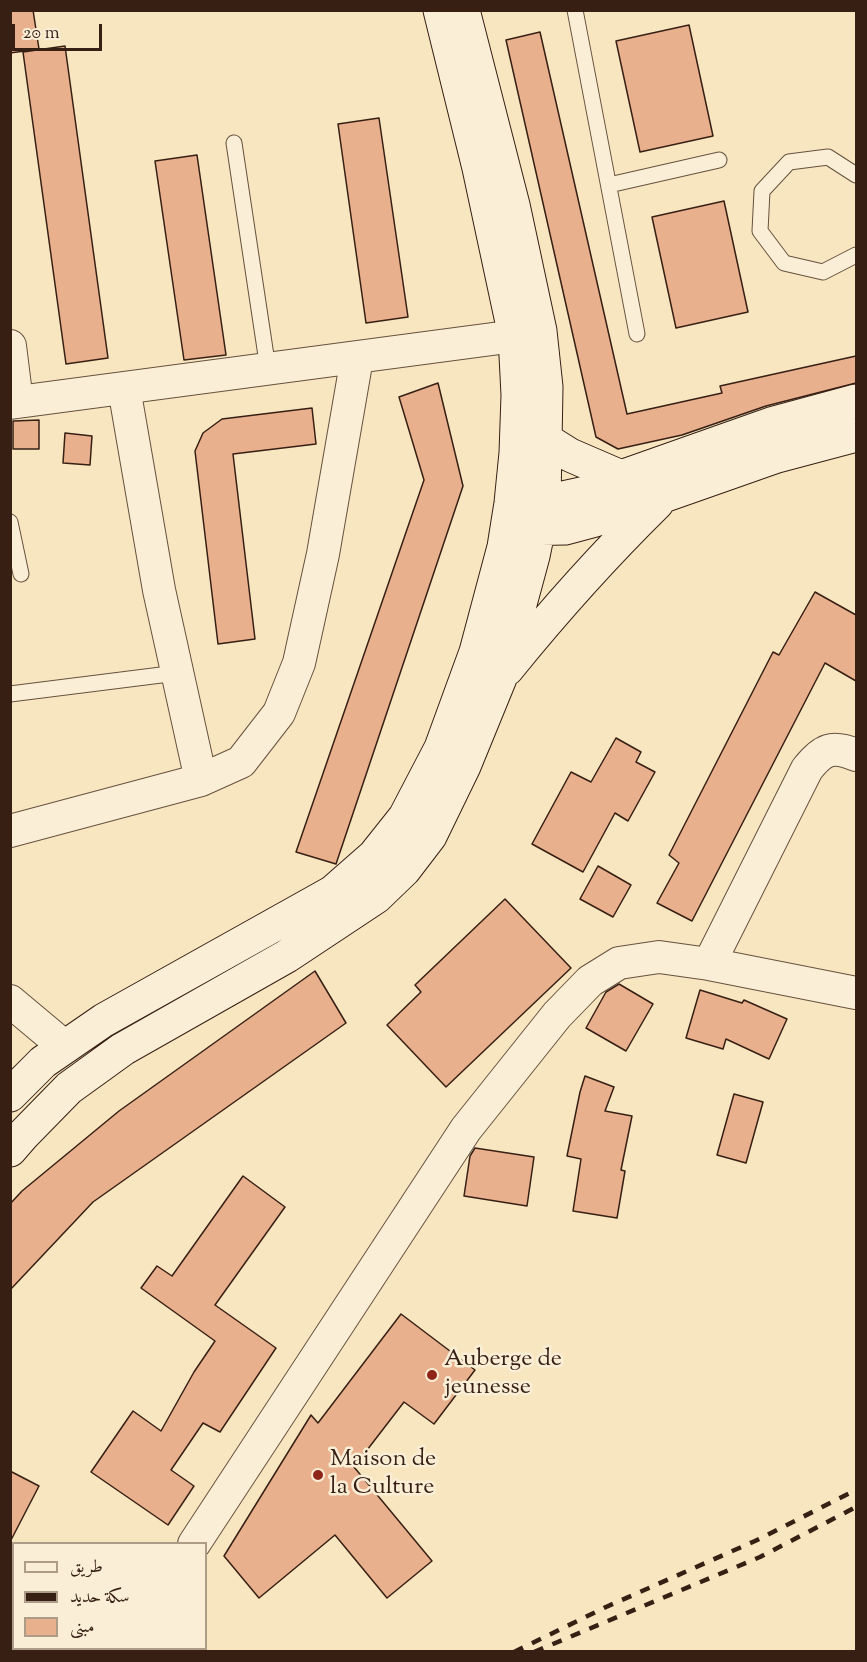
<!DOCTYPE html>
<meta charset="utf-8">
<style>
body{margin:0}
#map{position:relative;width:867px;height:1662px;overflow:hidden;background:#f7e6c0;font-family:"Sorts Mill Goudy",Amiri,serif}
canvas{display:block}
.frame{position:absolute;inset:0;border:12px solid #371f14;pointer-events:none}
.legend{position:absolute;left:12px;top:1542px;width:195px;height:108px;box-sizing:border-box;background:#faefd6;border:2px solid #ac9c88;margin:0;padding:8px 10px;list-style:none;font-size:18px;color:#371f14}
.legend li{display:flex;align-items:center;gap:12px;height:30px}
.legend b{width:30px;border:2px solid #ac9c88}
.scale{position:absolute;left:12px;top:24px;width:90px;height:27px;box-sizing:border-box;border:3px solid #371f14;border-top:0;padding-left:8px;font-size:18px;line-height:21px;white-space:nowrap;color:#371f14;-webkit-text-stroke:4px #faefd6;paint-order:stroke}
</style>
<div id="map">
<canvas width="867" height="1662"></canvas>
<div class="frame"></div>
<ul class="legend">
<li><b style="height:8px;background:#faefd6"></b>طريق</li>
<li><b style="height:8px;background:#371f14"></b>سكة حديد</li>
<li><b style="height:16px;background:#e9b08d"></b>مبنى</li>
</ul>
<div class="scale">20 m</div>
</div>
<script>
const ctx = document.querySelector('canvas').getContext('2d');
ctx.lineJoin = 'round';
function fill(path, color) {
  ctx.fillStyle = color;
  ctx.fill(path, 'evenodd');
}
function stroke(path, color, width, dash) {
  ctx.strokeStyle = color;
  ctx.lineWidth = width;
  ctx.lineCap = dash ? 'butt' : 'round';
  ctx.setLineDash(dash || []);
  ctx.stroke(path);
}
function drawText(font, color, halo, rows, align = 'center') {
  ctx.font = font + ' "Sorts Mill Goudy",serif';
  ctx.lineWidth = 5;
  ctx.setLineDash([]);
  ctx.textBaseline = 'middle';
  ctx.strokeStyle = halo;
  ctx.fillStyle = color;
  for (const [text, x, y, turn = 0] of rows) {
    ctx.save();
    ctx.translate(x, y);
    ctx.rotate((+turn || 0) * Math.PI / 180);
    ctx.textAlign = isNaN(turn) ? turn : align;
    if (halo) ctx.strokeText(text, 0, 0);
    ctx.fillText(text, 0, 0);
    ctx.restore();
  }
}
const building = new Path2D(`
 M10,10H33L39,49L10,53Z
 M689,25L713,136L640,152L616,41Z
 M540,32L627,414L722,393L720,386L856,356V383L766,406L682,435L618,449L596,437L506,40Z
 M65,46L108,358L66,364L23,52Z
 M379,118L408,317L366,323L338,124Z
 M197,155L226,355L184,360L155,161Z
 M724,201L748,312L676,328L652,217Z
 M438,383L463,486L336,864L296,852L424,480L399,397Z
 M312,408L316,444L233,454L255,639L218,644L195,451L203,433L222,419Z
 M39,420V449H13V421Z
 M65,433L92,436L90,465L63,463Z
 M815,592L856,615V681L825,663L692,921L657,903L679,863L669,855L773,652L779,655Z
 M616,738L641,752L636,762L655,772L628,821L615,813L583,872L532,844L571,772L591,782Z
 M598,866L631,885L613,917L580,899Z
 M505,899L571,968L446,1087L387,1025L421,992L415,985Z
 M315,971L346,1023L93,1202L10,1290V1204L22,1191L119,1111Z
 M619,984L653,1004L626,1051L586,1028L606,992Z
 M700,990L742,1003L744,1000L787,1019L769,1059L726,1039L723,1049L686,1038Z
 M585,1076L614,1087L605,1111L632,1116L621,1170L625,1171L617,1218L573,1211L581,1159L567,1156L580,1092Z
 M734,1094L763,1102L746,1163L717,1155Z
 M475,1148L534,1157L527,1206L464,1196L470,1156Z
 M243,1176L285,1207L215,1305L276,1348L220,1432L203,1423L171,1470L194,1486L168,1525L91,1472L133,1411L161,1431L194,1372L215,1341L141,1288L157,1266L172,1276Z
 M401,1314L475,1370L434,1424L404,1402L354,1467L432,1561L387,1598L335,1535L259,1598L224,1556L311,1415L318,1423Z
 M10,1471L39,1486L10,1542Z`);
fill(building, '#e9b08d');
stroke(building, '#371f14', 1.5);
const service = new Path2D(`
 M575,10L637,334
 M234,143L268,369
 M856,175L828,157L789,162L762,191L760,231L784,263L823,272L856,255
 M609,185L719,160
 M10,522L21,574
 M10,694L177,673`);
const minor = new Path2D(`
 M10,346L17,402
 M124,388L159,590L201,780
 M10,403L515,336
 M10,831L201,780L241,762L279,713L299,663L323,554L357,358
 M709,964L807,769C823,749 832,745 856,755
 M10,1001L65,1047
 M194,1544L466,1129L557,1015L590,981L619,963L659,957L709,964L856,993
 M115,1652L117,1648`);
const secondary = new Path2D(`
 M546,440L570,455L621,477
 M524,503L544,502L585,493L621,477L771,424L856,401
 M518,529L565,528L595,520L777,456L856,435
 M507,669C554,611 603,556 657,503
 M10,1095L43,1062L104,1020L333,892L374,856L405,817L441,748L476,652L504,547L511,503L516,453L518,395L515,336L479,168L440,10
 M10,1150L23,1135L69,1088L123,1049L287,956L376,897L404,870L430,836L464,766L500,678L533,556L544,502L546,387L540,331L513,205L463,10`);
stroke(service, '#67513f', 17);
stroke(minor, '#67513f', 34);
stroke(secondary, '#371f14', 35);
stroke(service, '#faefd6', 15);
stroke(minor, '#faefd6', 32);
stroke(secondary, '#faefd6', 33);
stroke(new Path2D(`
 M514,1652L606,1607L755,1541L856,1490
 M534,1652L760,1557L856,1507`), '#371f14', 4.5, [10, 10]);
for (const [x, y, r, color] of [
 [432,1375,6,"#8f2418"],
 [318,1475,6,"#8f2418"]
]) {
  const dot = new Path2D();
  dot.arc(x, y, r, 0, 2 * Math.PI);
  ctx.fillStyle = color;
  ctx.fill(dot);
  stroke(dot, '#faefd6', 2);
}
drawText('24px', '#371f14', '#faefd6', [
 ["Auberge de",444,1361],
 ["jeunesse",444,1389],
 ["Maison de",330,1461],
 ["la Culture",330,1489]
], 'left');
</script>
